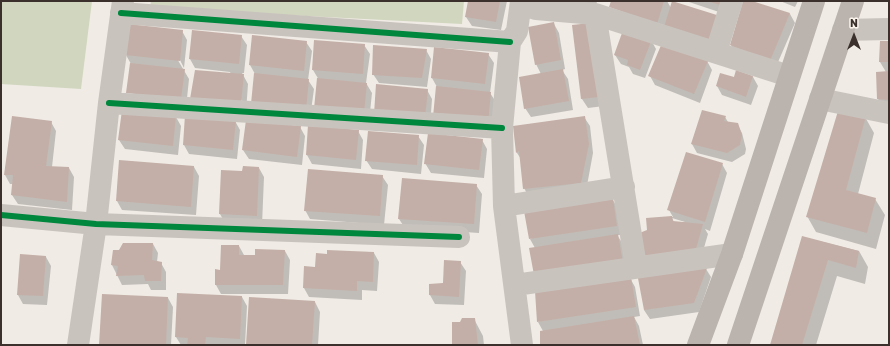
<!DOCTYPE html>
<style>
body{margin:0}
#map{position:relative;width:890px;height:346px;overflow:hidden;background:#f0ebe5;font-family:Rubik,sans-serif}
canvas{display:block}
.frame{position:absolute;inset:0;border:2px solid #3b302b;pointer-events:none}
.north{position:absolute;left:834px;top:16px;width:40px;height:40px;-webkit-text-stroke:3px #fbf5ee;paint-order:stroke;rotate:0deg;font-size:11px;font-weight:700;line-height:16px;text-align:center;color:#3b302b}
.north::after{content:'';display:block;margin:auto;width:14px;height:18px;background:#3b302b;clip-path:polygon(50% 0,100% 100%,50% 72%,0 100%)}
</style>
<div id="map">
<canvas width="890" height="346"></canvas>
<div class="frame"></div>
<div class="north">N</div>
</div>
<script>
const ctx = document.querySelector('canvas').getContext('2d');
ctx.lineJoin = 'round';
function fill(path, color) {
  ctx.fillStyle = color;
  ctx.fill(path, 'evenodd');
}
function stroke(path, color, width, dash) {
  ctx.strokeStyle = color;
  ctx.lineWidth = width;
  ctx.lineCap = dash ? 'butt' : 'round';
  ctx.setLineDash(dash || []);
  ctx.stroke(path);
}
fill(new Path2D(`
 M1,1H92L81,89L1,84Z
 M151,1H464L462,24L150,8Z`), '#d1d6bf');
fill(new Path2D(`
 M469,1H507L501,30L472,26L466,17Z
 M536,1H597L594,17Z
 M612,1H667L671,8L720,17L662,32Z
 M686,1H729L725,14Z
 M744,1L790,14L795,23L775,69L736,54L731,45Z
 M780,1H798L795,7Z
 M554,24L559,33L565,69L562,70L568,79L573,110L531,117L525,108L541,74L536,64Z
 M573,26L604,106L588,108L582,99Z
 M182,31L187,40L184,68L178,56L176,57L189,79L186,108L131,64L126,55Z
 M193,31L241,36L247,45L244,73H242L248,84L246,112L230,72L195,68L190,59Z
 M651,40L656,49L645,78L633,74L629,67L621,64L615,55Z
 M306,42L312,51L308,80L314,89L310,118L255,74L250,65Z
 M889,42V108H884L878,99L877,73L886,72L880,62Z
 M364,45L370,54L366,83L372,93L369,122L319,80L313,70Z
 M426,50L431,59L427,87L379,83L373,74Z
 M488,54L494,63L490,93L496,102L492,132L437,87L432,78Z
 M707,61L712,70L700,103L655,85L650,76Z
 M737,71L753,77L758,86L751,105L722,95L717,86L734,78Z
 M427,90L432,99L430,127L380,123Z
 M176,117L181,126L178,155L125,149L119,140Z
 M584,117L590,126L593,153L586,191L529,197L524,188L521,159L517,153L514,127Z
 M725,117L728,122L737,124L742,133L746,149L745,154L732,162L697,153L692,144Z
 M865,117L874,133L858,194L875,199L885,215L876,249L816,232L807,216Z
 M235,121L240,130L237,159L189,154L184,145Z
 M247,121L300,127L305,136L302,165L249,159L243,150Z
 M51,122L56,131L52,167L69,168L74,177L72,210L18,204L12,195L13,184H10L5,175Z
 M309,126L358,131L363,140L361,169L312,164L307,155Z
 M418,136L424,145L421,174L372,169L366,160Z
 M482,140L487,149L484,178L431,173L425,163Z
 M722,164L727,173L710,231L705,229L708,234L701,258L648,231L647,219L673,217L669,210ZM672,218L685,222H674Z
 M194,167L199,176L196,215L122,210L117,201Z
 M259,168L264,177L262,225L225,223L220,214Z
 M382,176L388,185L384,225L310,219L305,210Z
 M476,185L482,194L479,233L405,228L399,219Z
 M612,199L618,208L622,235H617L623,244L627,272L535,248L530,239Z
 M803,237L859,251L868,267L865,284L837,276L816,345H771Z
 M153,244L158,253L157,262L161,263L166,272V290H151L148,284L122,285L112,265L120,251Z
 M239,246L244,255L256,256L285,251L290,260L288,294H221L216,285L221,271Z
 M374,253L379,262L377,291L362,290V300L309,297L304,288L316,268L328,255Z
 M21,255L46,257L51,266L47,305L23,304L18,295Z
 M460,262L466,271L464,305L435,304L430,295L444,284Z
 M706,269L711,277L699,312L650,319L644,310Z
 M630,278L635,287L640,316L634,317L639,326L643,345H541L543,331L538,322Z
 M178,294L242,297L247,306L245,345H181L176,337Z
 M168,298L173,307L171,345H100Z
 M315,302L320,312L318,345H247Z
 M474,319L483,336L484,345H453L461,323Z`), '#0003');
fill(new Path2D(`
 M468,1H500L496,22L465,17Z
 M611,1H664L657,24L609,7Z
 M672,1L720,16L712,43L664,27Z
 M707,1H722L720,5Z
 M743,1H752L790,13L770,61L730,45Z
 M554,22L561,60L535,65L528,27Z
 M590,23L599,97L581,99L572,25Z
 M128,24L183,30L180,61L125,55Z
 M192,30L242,35L239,64L189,59Z
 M622,33L652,39L640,70L627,65L628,60L614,55Z
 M252,35L307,41L304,71L249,65Z
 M314,40L365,44L363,74L312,70Z
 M880,41H889V62H879Z
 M662,43L708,61L694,94L648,76Z
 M373,45L427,49L422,78L372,75Z
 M434,47L489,53L485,84L431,78Z
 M130,63L185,69L181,99L126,93Z
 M563,69L569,101L524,109L519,77Z
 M195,70L244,74L241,103L190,99Z
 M736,70L753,76L746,97L716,86L720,73L734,77Z
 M889,71V100L877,99L876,72Z
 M254,73L309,79L306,110L251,104Z
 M317,78L367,83L364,113L314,109Z
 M376,84L428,89L425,118L374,114Z
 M436,86L491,92L488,123L433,117Z
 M122,110L176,116L173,146L118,140Z
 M702,110L726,116L724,121L738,123L742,135L740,145L727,153L691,144Z
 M838,111L866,116L846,190L876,198L867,233L806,217Z
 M185,115L236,120L233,150L183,145Z
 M12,116L52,121L46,166L69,167L67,202L11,195L13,175H4Z
 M585,116L589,144L581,183L523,189L519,151L516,153L513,126Z
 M246,120L301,126L297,157L242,150Z
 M308,125L359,130L356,160L306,155Z
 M368,131L419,135L417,165L365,161Z
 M428,133L483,139L479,170L424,164Z
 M686,152L723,163L705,222L667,210Z
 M119,160L194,166L191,207L116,201Z
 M243,166L259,167L257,216L219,214L221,170L242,171Z
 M308,169L383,175L380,216L304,211Z
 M402,178L477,184L474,224L398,219Z
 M613,198L617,226L529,239L524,211Z
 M672,216L673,221L703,224L696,249L643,259L637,234L647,230L646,218Z
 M618,234L623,263L534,275L529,248Z
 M802,236L859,251L856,268L828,260L802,345H770Z
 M123,243H153L152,260L162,262L161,281H145L144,275L116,276L118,266L111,265L113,250H119Z
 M221,245H239V255H255V249L285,250L283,285H215V269L220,270Z
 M327,250L374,252L373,282L357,281V291L303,288L304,266L315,267L316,253L327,254Z
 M20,254L46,256L43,296L17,295Z
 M444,260L461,261L459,297L429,295V284L443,283Z
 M707,268L694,303L644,310L637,273Z
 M631,277L636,307L537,322L535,291Z
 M177,293L242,296L240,339L206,337L205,345H187L188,338L175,337Z
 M102,294L168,297L166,345H99Z
 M249,297L315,301L312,345H246Z
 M634,316L640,345H540V331Z
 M462,318H475L478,345H452V322H460Z`), '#c3afa7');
stroke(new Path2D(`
 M521,1L517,31L510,42L502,128L504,206L522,345
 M521,4L536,9L595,14L789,76
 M121,13L510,42
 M595,14L636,266
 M843,30L889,29
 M716,52L732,1
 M820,99L889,113
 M109,103L502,128
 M504,206L624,187
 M1,215L96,224L459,237
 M515,285L732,254
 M78,345L96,224L109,103L123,1`), '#c9c3be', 22);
stroke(new Path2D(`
 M698,345L732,254L814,1
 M738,345L853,1`), '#bab3ae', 22);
stroke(new Path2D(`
 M121,13L510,42
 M109,103L502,128
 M1,215L96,224L459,237`), '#00873e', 6);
</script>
